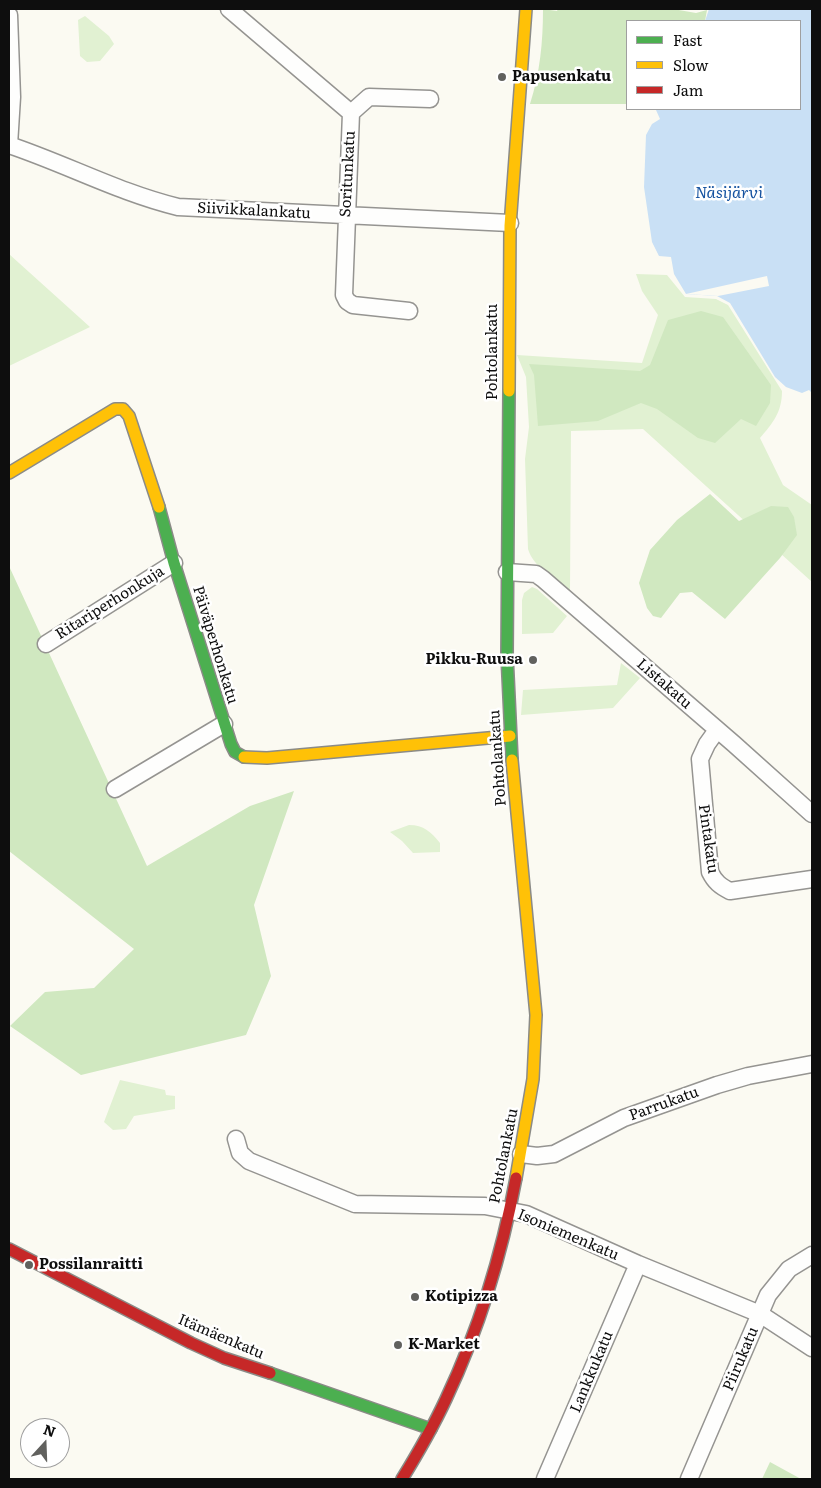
<!DOCTYPE html>
<meta charset="utf-8">
<style>
body{margin:0}
#map{position:relative;width:821px;height:1488px;overflow:hidden;background:#fbfaf2;font-family:Literata,serif}
canvas{display:block}
.frame{position:absolute;inset:0;border:10px solid #0e0e0e;pointer-events:none}
.legend{position:absolute;left:626px;top:20px;width:175px;height:90px;box-sizing:border-box;background:#fff;border:1px solid #9f9f9f;margin:0;padding:6px 9px;list-style:none;font-size:15px;color:#0e0e0e}
.legend li{display:flex;align-items:center;gap:10px;height:25px}
.legend b{width:25px;border:1px solid #9f9f9f}
.north{position:absolute;left:20px;top:1418px;width:50px;height:50px;box-sizing:border-box;background:#fff;border:1px solid #9f9f9f;border-radius:50%;rotate:20deg;font-size:14px;font-weight:700;line-height:20px;text-align:center;color:#0e0e0e}
.north::after{content:'';display:block;margin:auto;width:18px;height:22px;background:#61615e;clip-path:polygon(50% 0,100% 100%,50% 72%,0 100%)}
</style>
<div id="map">
<canvas width="821" height="1488"></canvas>
<div class="frame"></div>
<ul class="legend">
<li><b style="height:6px;background:#4caf50"></b>Fast</li>
<li><b style="height:6px;background:#ffc107"></b>Slow</li>
<li><b style="height:6px;background:#c62828"></b>Jam</li>
</ul>
<div class="north">N</div>
</div>
<script>
const ctx = document.querySelector('canvas').getContext('2d');
ctx.lineJoin = 'round';
function fill(path, color) {
  ctx.fillStyle = color;
  ctx.fill(path, 'evenodd');
}
function stroke(path, color, width, dash) {
  ctx.strokeStyle = color;
  ctx.lineWidth = width;
  ctx.lineCap = dash ? 'butt' : 'round';
  ctx.setLineDash(dash || []);
  ctx.stroke(path);
}
function drawText(font, color, halo, rows, align = 'center') {
  ctx.font = font + ' Literata,serif';
  ctx.lineWidth = 5;
  ctx.setLineDash([]);
  ctx.textBaseline = 'middle';
  ctx.strokeStyle = halo;
  ctx.fillStyle = color;
  for (const [text, x, y, turn = 0] of rows) {
    ctx.save();
    ctx.translate(x, y);
    ctx.rotate((+turn || 0) * Math.PI / 180);
    ctx.textAlign = isNaN(turn) ? turn : align;
    if (halo) ctx.strokeText(text, 0, 0);
    ctx.fillText(text, 0, 0);
    ctx.restore();
  }
}
fill(new Path2D(`
 M85,16L109,36L114,44L100,61L87,62L80,56L78,20Z
 M9,254L90,327L9,366Z
 M636,274L667,275L685,297L716,299L728,305L782,391C782,412 773,423 760,438L783,485L812,505V582L643,429L571,431L570,591C556,580 533,567 528,549L525,459L529,427L526,377L517,355L642,363L658,315L642,291Z
 M532,587L537,589L567,616L553,633L522,634V600L524,593Z
 M621,663L640,678L613,708L521,715L523,690L617,685Z
 M409,825C424,825 431,832 440,843V852L413,853L402,841L390,832Z
 M120,1080L165,1090L166,1095L175,1096V1109L134,1116L126,1129L113,1130L104,1122Z`), '#e1f1d2');
fill(new Path2D(`
 M543,9L557,11L558,9H673L696,13L707,10L705,21H627V104H530C540,73 543,42 543,9Z
 M701,311L723,317L771,385L770,403L756,426L741,419L715,443L698,438L657,409L641,403L598,421L538,426L534,375L529,364L640,371L650,365L668,320Z
 M710,494L739,521L771,506L788,507L794,517L797,535L780,558L725,619L692,592L680,593L661,618L653,616L647,608L639,583L650,550L677,520Z
 M9,566L147,866L250,806L294,791L254,905L271,976L246,1035L81,1075L10,1026L45,992L94,988L134,949L9,851Z
 M770,1462L801,1479H762Z`), '#d0e8c0');
fill(new Path2D(`
 M709,9H812V393L809,390L802,393L786,387L775,377L730,303L717,296L686,294L674,274L671,257L659,256L652,242L644,187L646,135L652,124L660,119L656,110L657,109H800V21H705Z`), '#c9e0f5');
fill(new Path2D(`
 M767,276L769,286L718,296L686,294Z`), '#fbfaf2');
const street = new Path2D(`
 M229,9L351,113L344,295L347,301L353,305L409,311
 M9,15L12,97L9,145
 M351,113L369,97L430,99
 M9,145C66,164 120,193 178,207L510,223
 M507,572L536,574L543,579L734,744L812,814
 M46,644L174,563
 M717,730L707,744L700,759L710,872C715,882 720,886 730,891L812,879
 M115,789L224,724
 M236,1139L240,1153L249,1161L355,1204L485,1206L526,1214L638,1264L760,1314L812,1348
 M521,1154L537,1156L554,1154L624,1118L717,1085L748,1076L812,1064
 M545,1479L638,1264
 M689,1479L768,1295L789,1269L812,1255`);
const fast = new Path2D(`
 M509,391L507,655L512,760
 M159,507L174,563L231,744L235,752L244,757
 M270,1373L431,1429`);
const slow = new Path2D(`
 M509,391L510,226L526,9
 M9,473L115,409H123L129,416L159,507
 M244,757L267,758L510,736
 M512,760L536,1015L533,1079L516,1178`);
const jam = new Path2D(`
 M9,1249L191,1343L224,1358L270,1373
 M402,1479C418,1453 433,1427 446,1399C479,1329 502,1254 516,1178`);
stroke(street, '#959491', 19);
stroke(fast, '#8b8b87', 14);
stroke(slow, '#8b8b87', 14);
stroke(jam, '#8b8b87', 14);
stroke(street, '#fefefd', 16);
stroke(fast, '#4caf50', 11);
stroke(slow, '#ffc107', 11);
stroke(jam, '#c62828', 11);
for (const [x, y, r, color] of [
 [502,77,5,"#61615e"],
 [533,660,5,"#61615e"],
 [29,1265,5,"#61615e"],
 [415,1297,5,"#61615e"],
 [398,1345,5,"#61615e"]
]) {
  const dot = new Path2D();
  dot.arc(x, y, r, 0, 2 * Math.PI);
  ctx.fillStyle = color;
  ctx.fill(dot);
  stroke(dot, '#fff', 2);
}
drawText('bold 15px', '#0e0e0e', '#fff', [
 ["Papusenkatu",512,77],
 ["Pikku-Ruusa",523,660,"right"],
 ["Possilanraitti",39,1265],
 ["Kotipizza",425,1297],
 ["K-Market",408,1345]
], 'left');
drawText('15px', '#0e0e0e', '#fff', [
 ["Soritunkatu",348,174,-87],
 ["Siivikkalankatu",254,211,3],
 ["Pohtolankatu",493,352,-90],
 ["Ritariperhonkuja",110,603,-32],
 ["Päiväperhonkatu",215,645,73],
 ["Listakatu",664,684,41],
 ["Pohtolankatu",498,758,-94],
 ["Pintakatu",708,839,82],
 ["Parrukatu",664,1104,-20],
 ["Pohtolankatu",504,1156,-79],
 ["Isoniemenkatu",568,1235,23],
 ["Itämäenkatu",221,1337,23],
 ["Piirukatu",741,1359,-67],
 ["Lankkukatu",592,1372,-67]
]);
drawText('italic 16px', '#1653a0', '#fff', [
 ["Näsijärvi",729,193]
]);
</script>
